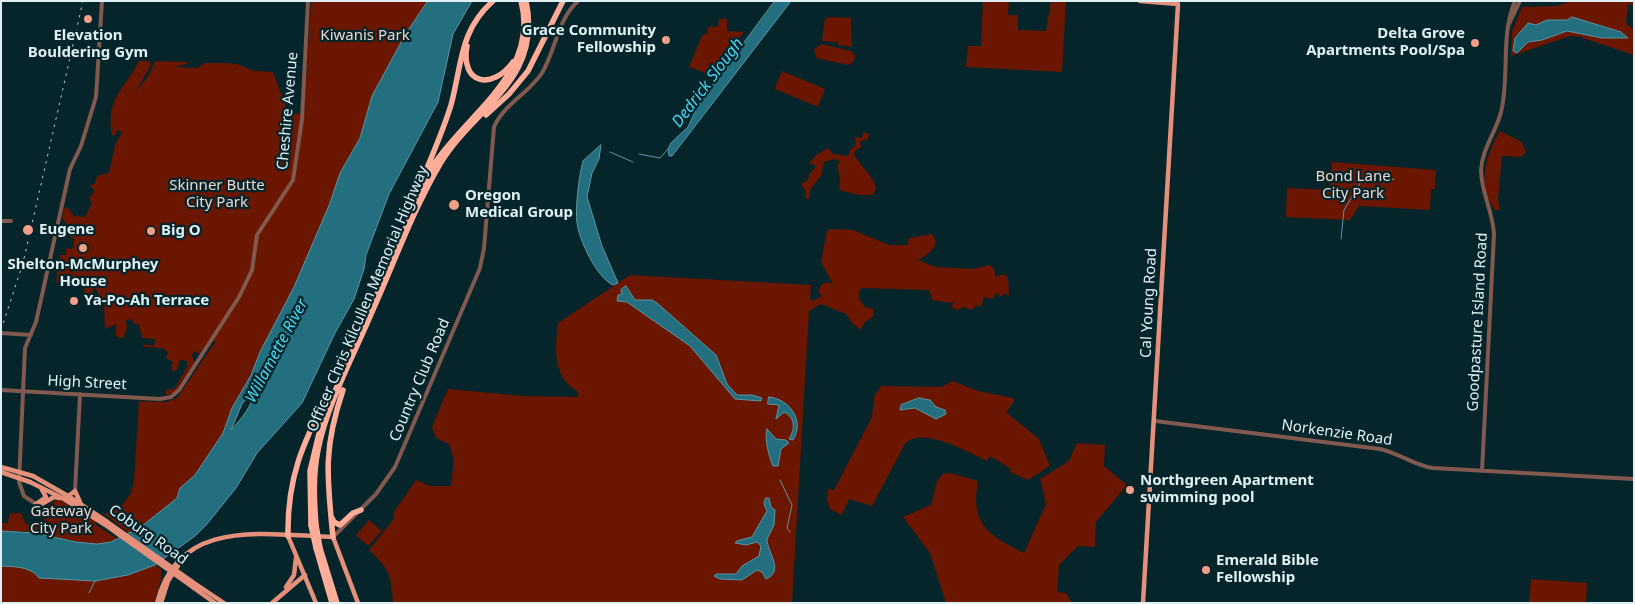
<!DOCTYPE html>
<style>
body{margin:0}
#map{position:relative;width:1635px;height:604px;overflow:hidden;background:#05252b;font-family:"Noto Sans",sans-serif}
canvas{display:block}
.frame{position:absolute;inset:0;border:2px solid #dff0f4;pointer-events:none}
</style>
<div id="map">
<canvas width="1635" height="604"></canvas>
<div class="frame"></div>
</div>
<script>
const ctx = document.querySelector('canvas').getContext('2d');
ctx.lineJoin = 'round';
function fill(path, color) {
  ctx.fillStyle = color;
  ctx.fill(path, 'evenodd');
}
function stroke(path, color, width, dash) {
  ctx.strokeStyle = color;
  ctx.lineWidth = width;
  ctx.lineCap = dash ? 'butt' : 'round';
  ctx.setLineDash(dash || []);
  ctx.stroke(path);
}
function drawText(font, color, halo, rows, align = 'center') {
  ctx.font = font + ' "Noto Sans",sans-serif';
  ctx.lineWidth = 4.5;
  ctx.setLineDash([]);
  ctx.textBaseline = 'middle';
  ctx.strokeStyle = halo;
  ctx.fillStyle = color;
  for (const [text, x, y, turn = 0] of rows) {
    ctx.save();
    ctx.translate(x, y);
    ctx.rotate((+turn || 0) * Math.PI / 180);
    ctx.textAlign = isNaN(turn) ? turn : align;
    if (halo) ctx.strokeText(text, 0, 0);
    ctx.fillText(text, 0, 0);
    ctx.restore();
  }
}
fill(new Path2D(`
 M311,1H428L405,35L372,96L360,138L340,173L330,203L294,287L260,352L251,375L232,408L223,433L195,475L179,490L177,498L142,526L129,533L104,514L118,509L124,503L131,493L134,481L139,401L166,402L177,398L216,341H209L199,354L194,351L192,355L194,363L174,393L166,395L165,391L175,388L187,367V361L180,360L177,370L172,371L171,368L173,362L166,358L168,352L162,348L144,347L143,344L154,346L155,339L142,338L139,325L133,323L132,319L126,320L127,328L123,339L116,336V324L105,329L104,304L96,289H93L92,295L96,302L86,303L83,280L69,278L66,282H56L60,255H66V249L74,248V239L70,237L69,226L62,218L64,209L67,207L74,216L85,217L92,203L89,198L95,191L90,185L95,184L97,176L109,173L115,145L122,132L118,130L114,136L112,135C107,107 116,96 131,75C135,70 136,65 139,61H149L151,65L135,93L149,75L155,61L187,62V64L175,67L197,68L205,63H224L237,64L254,71L273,72L288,113L304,114Z
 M983,1H1009L1008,15H1018V30L1046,31L1051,1H1066L1062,72L966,67L968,46H981Z
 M1572,1H1634V6L1628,4L1626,23L1634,30V55L1580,37L1570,36L1511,56L1512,31L1522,7L1556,6Z
 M833,17L851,18L852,47L838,45V42L822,41L825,18Z
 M719,19H727V31L744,32L711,75L689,67L702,36L707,33L708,27H718Z
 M822,44L851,51L855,56L854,61L848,65L816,58L814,49Z
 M782,71L825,89L818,107L775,89Z
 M1500,131L1522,142L1526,153L1520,157L1502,156L1498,200L1500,210H1495C1476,185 1486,155 1500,131Z
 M863,132L868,133L869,136L867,140L860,141L861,147L855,151L854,155L874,181L876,189L873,195H859L839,190L840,177L837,166L840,161L835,159L824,162L821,176L811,188L809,198L806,199L805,190L801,184L808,180L809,174L815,168V165L809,164L816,155L828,148L833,154L848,156L850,150L855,146L856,137L862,138Z
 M1332,162L1436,170L1435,189H1431L1430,210L1359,206L1350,220L1286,217L1287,188L1330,190Z
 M830,229L853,230L889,245H907L909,238L932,234L936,241C935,251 925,256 918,260L936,267L973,269L989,265L994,269L996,277L1003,274L1008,277L1009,296L1004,293L1002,297L996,293L992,299L984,297L981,307L976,305L972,310L963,307L957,310L951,307L955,301L950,303L932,300L929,290L862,288L859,291V298L865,307L873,309L874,316L864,323L861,330L852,323L846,314L821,304L809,311L792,603H393C391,575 390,570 369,550L393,520L394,512L416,480L430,486H451L454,459L449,444L436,438L432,427L448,389L523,396L578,397V392C574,389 569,386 566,382C553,366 556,341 558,323L630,275L811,285L810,299L812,301L822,296L818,291L822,284L828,282L833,284L821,262L827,231Z
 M953,381L978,391L1013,398L1014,402L1006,412L1039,439L1050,466L1028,480L1010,472L1011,469L990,456L987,461C970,453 921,425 905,444L872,506L849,499L842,515L830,509L827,500L828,489L834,490L872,417L874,397L881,386L941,387Z
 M1077,443L1105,445L1104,466L1127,485L1096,522L1095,547L1078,546L1059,565L1057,592L1066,593L1072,603H946L930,553L903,517L931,505L937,481L943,474L950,473L978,481C970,524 988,535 1024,553L1046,504L1040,479L1069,461Z
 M59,499L95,521V524L117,539C91,551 63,537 37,533C25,531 13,531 1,531V523H8L9,515L13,513H21L26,524L44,525L45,507Z
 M369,520L382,531L368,546L356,535Z
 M155,565L161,569V579L154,603H1V566L27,567L51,579L97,580L128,575Z
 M1531,579L1587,583L1586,603H1529Z`), '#6b1600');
const water = new Path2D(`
 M428,1H472L453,34L438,102L389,194L366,255L364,269L354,299L335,333L302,403L257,453L236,488L207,524L195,536L155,565L128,575L95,581L39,578C30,566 15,567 1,566V531L35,533L76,542L97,544L111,542L142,526L177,498L180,488L195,475L223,433L232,408L251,375L260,352L294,287L330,203L340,173L360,138L372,96L405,35ZM254,390C254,405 241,419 231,430L242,404Z
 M775,1H791L672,156H669L668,149L671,143L688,127L699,103Z
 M1572,17L1621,32L1628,38H1602L1567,31L1542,40L1528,42L1517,53L1513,51L1515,38L1528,23L1536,25L1547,20H1567Z
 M601,145L599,159L592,173L587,197L602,246L618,283L613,285C597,278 579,240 577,223C575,207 579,176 583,161Z
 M626,286L635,300H652L657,303L716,355L727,384L737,395H752L762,398L761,401L735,399L690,346L627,302L617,301L618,295L622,294L621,290Z
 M769,397C790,399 805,421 793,440L789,439C795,429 796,418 784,412L776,419L779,405L768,404Z
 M919,398L930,400L936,407L945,410L946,414L936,419L915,408L900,410L901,405Z
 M767,429L776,439L786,440L789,443L781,449L778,466H773C769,457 764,438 767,429Z
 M766,498H769L771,507L775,510L774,525L767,539C767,552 785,571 766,579L762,572L757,570L742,580L720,579L714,576L716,574H736L742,566L759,556L761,546L757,542L746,545L735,543L737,541L752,537L767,511L764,504Z`);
fill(water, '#236f7f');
stroke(water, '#5b96a2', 1);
stroke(new Path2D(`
 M610,152L633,162
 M639,154L660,158L668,149
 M1341,239L1344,210L1365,175L1372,174L1384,182L1394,179
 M780,480L792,505L787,528L790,532
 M89,593L95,581`), '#5b96a2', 1);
stroke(new Path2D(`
 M1509,24L1520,1
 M1,221H11
 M1,333L31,335
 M1,390L160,399L171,397L179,390L239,297L252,270L257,235L293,180L302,119L308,1
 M1155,421L1380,449C1399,453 1415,466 1433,468L1634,479
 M1482,471L1494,234C1493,212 1481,192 1481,170C1482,149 1496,132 1501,112C1510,76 1500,36 1515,1
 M75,491L80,394
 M36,504L24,496L19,482L25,348L36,322L70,169L81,146L96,97L102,1
 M333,537L376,494L395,467L480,268L484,248L494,127C504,104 528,94 542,73C556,50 557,20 578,1`), '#82594e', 4);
stroke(new Path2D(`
 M1140,1L1178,4L1143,603
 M33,476L68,496L106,521
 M30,482L64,499L104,524
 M68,496L75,491L80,502
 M36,504L46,497L42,490
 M40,505L54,497L60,498
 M288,536L316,603
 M197,585L224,603
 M286,587L294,575L296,558
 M194,588L215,603
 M157,603C178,516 266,535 333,537L358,603
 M161,603L168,581L185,555
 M272,603L305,575`), '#e5907a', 4.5);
stroke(new Path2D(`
 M467,46C460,84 492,91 513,62
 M486,115L509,94L528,71L563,1
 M425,173C434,151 444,128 451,105C462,65 459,31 493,1
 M332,518L334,522L340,525L353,513L361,510
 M311,525L310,471L322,421L432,167C466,114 540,73 521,1
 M316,525C314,499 313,475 318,450C327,404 354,355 372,312C394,263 413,210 440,164C474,107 543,81 526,1
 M288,536C287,477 303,443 329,392
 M333,537C327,477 323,449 343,390
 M316,548L332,603
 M320,548L337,603`), '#ffad98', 5.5);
stroke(new Path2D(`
 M1,330L23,263L83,1`), '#bbcfd3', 1, [2.5, 5]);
stroke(new Path2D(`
 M1,467L33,476
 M1,472L30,482
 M106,521L197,585
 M104,524L194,588`), '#e5907a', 4.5);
stroke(new Path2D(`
 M311,525L316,548
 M316,525L320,548`), '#ffad98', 5.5);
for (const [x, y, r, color] of [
 [88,19,5,"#f49e88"],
 [666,40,5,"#f49e88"],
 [1475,43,5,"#f49e88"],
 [454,205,6,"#f49e88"],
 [28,230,6,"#f49e88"],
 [151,231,5,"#f49e88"],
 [83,248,5,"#f49e88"],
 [74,301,5,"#f49e88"],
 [1130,490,5,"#f49e88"],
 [1206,570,5,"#f49e88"]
]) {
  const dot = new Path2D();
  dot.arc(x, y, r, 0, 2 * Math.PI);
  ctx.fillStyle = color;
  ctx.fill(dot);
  stroke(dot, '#05252b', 2);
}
drawText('bold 15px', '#dff0f4', '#05252b', [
 ["Grace Community",656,31,"right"],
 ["Fellowship",656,48,"right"],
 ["Delta Grove",1465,34,"right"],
 ["Apartments Pool/Spa",1465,51,"right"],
 ["Elevation",88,36,"center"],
 ["Bouldering Gym",88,53,"center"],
 ["Oregon",465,196],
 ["Medical Group",465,213],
 ["Eugene",39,230],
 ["Big O",161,231],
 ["Shelton-McMurphey",83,265,"center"],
 ["House",83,282,"center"],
 ["Ya-Po-Ah Terrace",84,301],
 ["Northgreen Apartment",1140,481],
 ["swimming pool",1140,498],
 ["Emerald Bible",1216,561],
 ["Fellowship",1216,578]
], 'left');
drawText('15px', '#efd5ce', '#05252b', [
 ["Kiwanis Park",365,36],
 ["Bond Lane",1353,177],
 ["City Park",1353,194],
 ["Skinner Butte",217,186],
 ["City Park",217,203],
 ["Gateway",61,512],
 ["City Park",61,529]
]);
drawText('15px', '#dff0f4', '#05252b', [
 ["Cheshire Avenue",288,111,-85],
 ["Officer Chris Kilcullen Memorial Highway",368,299,-67],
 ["Cal Young Road",1149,303,-87],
 ["Goodpasture Island Road",1478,322,-87],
 ["Country Club Road",420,380,-67],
 ["High Street",87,383,3],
 ["Norkenzie Road",1337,433,8],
 ["Coburg Road",148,535,35]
]);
drawText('italic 16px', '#45d6f3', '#05252b', [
 ["Dedrick Slough",708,83,-53],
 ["Willamette River",277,351,-62]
]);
</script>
